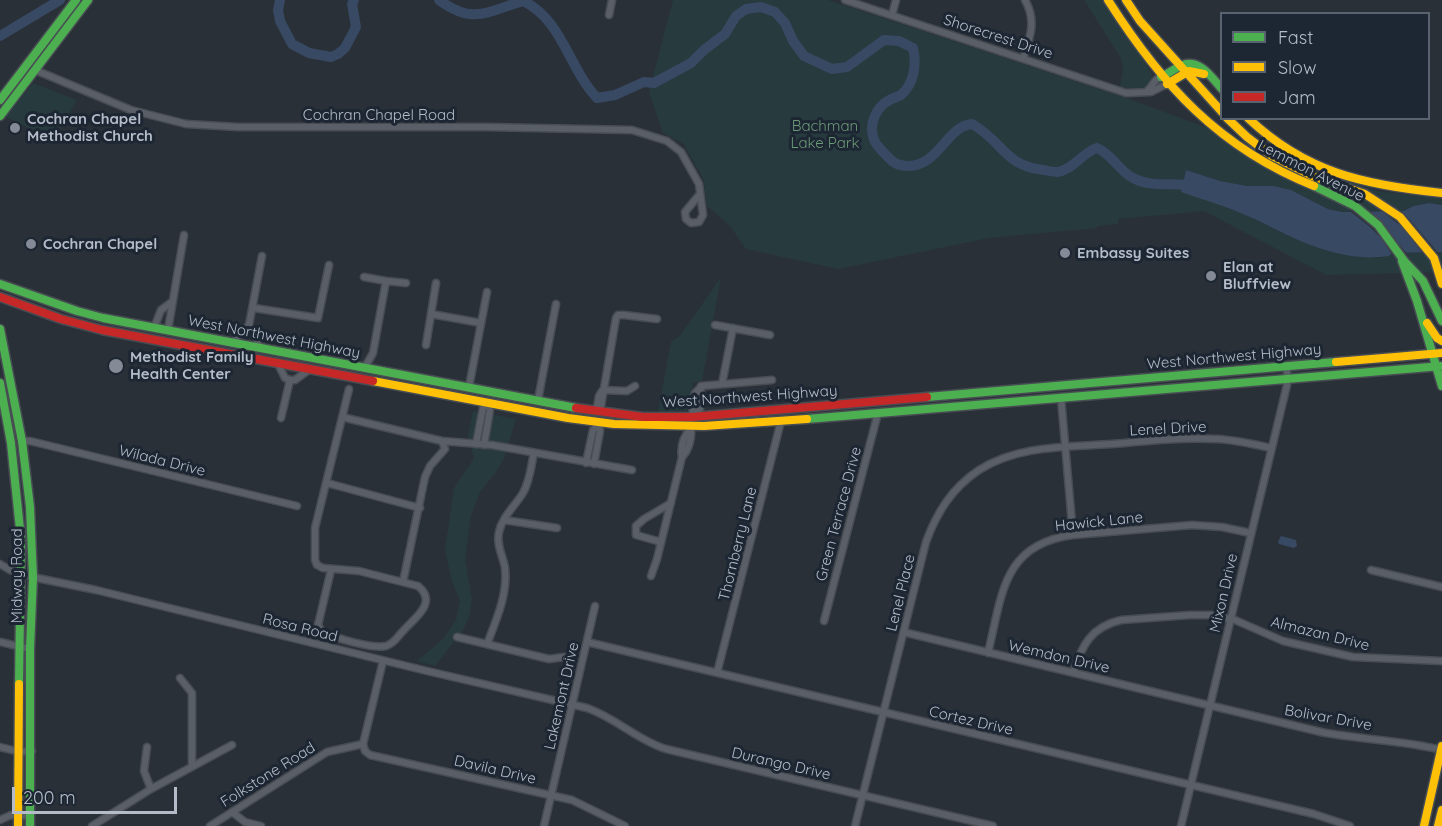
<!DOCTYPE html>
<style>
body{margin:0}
#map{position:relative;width:1442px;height:826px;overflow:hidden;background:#2a3038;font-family:Quicksand,sans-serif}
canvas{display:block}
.legend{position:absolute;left:1220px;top:12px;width:210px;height:108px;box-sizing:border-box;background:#1d2633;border:2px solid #59626f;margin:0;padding:8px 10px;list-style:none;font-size:18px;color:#b4bcc9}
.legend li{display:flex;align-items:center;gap:12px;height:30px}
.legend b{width:30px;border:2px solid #59626f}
.scale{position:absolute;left:12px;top:787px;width:165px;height:27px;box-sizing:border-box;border:3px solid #b4bcc9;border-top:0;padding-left:8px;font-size:18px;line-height:21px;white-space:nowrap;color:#b4bcc9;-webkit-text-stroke:4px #1d2633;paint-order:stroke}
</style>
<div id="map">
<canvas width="1442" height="826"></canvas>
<ul class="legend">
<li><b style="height:8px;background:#4caf50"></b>Fast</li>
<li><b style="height:8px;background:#ffc107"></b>Slow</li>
<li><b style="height:8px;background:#c62828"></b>Jam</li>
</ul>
<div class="scale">200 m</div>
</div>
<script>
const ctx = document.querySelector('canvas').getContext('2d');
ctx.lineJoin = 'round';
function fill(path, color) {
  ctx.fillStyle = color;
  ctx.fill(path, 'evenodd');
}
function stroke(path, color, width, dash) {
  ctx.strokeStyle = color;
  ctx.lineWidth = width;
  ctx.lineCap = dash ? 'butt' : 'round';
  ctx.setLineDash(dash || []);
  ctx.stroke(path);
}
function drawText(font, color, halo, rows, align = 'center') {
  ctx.font = font + ' Quicksand,sans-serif';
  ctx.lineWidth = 6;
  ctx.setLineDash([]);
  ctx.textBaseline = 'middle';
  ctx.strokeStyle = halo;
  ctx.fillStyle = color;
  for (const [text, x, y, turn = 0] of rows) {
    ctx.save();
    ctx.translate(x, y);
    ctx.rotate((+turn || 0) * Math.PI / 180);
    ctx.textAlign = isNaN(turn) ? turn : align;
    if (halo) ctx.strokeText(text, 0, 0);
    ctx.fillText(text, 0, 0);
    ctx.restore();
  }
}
fill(new Path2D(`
 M673,0H828L1135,101L1377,191L1442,198V205L1429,203L1413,206L1404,211L1342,212L1328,209L1291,190L1274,186H1247L1220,181L1186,170L1181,191L1252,217L1282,233L1371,257L1379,258L1392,253L1442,252V272L1326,275L1204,211L1118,219V224L1097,226V228L989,238L838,269L746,249L730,226L707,206L703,178L683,143L663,133L649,92Z
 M1084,0H1104L1152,74L1153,81L1146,90H1124L1120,86L1123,70L1121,58Z
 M33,83L77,100L54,140L6,117Z
 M721,277L702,381L693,383L688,410L658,412L671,342L680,336Z
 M473,411L516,419L504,458L496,472L480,492L471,515L465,559L472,600L469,617L463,630L435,666L417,661L444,638L456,620L460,600L452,582L445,550L454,488L474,458L468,436Z`), '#273a3e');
fill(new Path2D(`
 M1186,170L1220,181L1247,186H1274L1291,190L1328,209L1342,212L1404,211L1413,206L1429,203L1442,205V252L1392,253L1389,256C1352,262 1313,248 1279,231C1270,227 1260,221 1250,217C1228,207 1204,200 1181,192Z
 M1281,536L1296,540L1297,546L1294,548L1279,544L1278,542Z`), '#384963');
fill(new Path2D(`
 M1352,209H1367L1373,214L1409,256H1393L1381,238L1370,227L1350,211Z
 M1399,209L1410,220L1440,255H1424L1403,228L1382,211Z`), '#2a3038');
stroke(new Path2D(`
 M280,0L278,10L280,21L292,44L309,53L331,57L338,54L345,48L356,27L352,4L354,0
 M439,0C473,25 486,12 523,1C562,19 569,69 597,98L615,95L644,82L654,83L691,63L704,50L725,34L736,16L746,9L761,7L775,12L785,23L793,41L804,56L832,69L847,67L884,40L899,41L913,48C917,64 914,84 901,95C898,97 892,98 888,101C877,107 869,123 873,136C874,144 883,152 889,158C894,164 901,166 909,166C939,165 947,126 972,124C1004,142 1004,166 1044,170C1048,171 1054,172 1058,172C1074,169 1083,152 1097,148C1113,155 1119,171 1133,178C1154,189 1176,181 1197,186
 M0,36L60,0`), '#384963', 10);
const street = new Path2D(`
 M845,0L1126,93L1151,92L1167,84
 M609,15L612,0
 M892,15L896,0
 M1023,59C1030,38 1037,21 1025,0
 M35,70L131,110L186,124L238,127H486L632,130L667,141L681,152L699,184L703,215L699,222L691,223L686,219L685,212L700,194
 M1147,91C1153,87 1154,78 1161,77
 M364,277L386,281
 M254,308L318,318L329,265
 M431,314L481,323
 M249,325L260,347
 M715,325L770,335
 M154,328L161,310L172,302
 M168,330L184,235
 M233,342L249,325L262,256
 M426,345L436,283
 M277,362L285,378L290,380
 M365,367L373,353L386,281L406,283
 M290,380H295L310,369
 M722,384L733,328
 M701,386L772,380
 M469,387L487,292
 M603,390L627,391L635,386
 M1061,398L1073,535
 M538,400L556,304
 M600,412L616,318L618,315H624L657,319
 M600,412L597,407L599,396L602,391
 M692,416L695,393L701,387
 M342,417L442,441L492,445L632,470
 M692,417L700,409L701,386
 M281,418L290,380
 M22,441H30L297,506
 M476,444L483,408L488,403
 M484,445L490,410L488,403
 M682,457C689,450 692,438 691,428
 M586,463L593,430L599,424
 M594,464L600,431L599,424
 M327,483L420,508
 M504,520L557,528
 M661,542L636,535V526L644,519L671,503
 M0,564L10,570L37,578L96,590L427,671L587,708C616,718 637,740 666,749L993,826
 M331,570L318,625L322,632C336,638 371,649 386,646C395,643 397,637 403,631C413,619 439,603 418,586L359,571L323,568L317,565L315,560V528L349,389
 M1371,570L1442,587
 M651,576L657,559L682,457C680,446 684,436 691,428
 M403,582L425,477L430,466L445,449L442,441
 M824,621L878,413
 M903,632L1321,732C1362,740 1402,740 1442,750
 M457,637L549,659L564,657
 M0,642L30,649
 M587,642L1314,814L1350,826
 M487,644C496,621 508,594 505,568C503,556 496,545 499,532C502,517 515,506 523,493C530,481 531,466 534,453
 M988,653C1002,596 1002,544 1073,535L1192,525L1222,527L1250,533
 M717,673L781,421
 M1073,673C1082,645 1091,627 1121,620L1190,615H1211L1235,620L1283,641L1353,657L1442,661
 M180,678L192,693V767
 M363,744L365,751L370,755L572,800L625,826
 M363,744L383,661
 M0,747L20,752L32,751
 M147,747L144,771L151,789
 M232,812L245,822L261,826
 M0,820L11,815L31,816
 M92,826L151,789L232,745
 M210,826L327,752L363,744
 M544,826L595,606
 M855,826L926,542C937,512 952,488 979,470C1018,445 1068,447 1112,444C1147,441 1182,437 1217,439C1236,440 1253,444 1271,448
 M1181,826L1287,385V366`);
const fast = new Path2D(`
 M1161,77C1168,74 1175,68 1183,65C1200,59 1212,78 1222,89
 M0,100L76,0
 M0,116L88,0
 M1314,186L1355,206L1378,225L1405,262L1423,281L1442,321
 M1402,261L1417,301L1442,386
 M0,284L77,311L103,318L576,408
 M0,329L22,441L30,507L33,577L30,649V826
 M0,383L11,443L21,539L19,684
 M927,397L1336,362
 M807,419L1442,366`);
const slow = new Path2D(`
 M1108,0C1162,85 1219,148 1314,186
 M1126,0L1140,21L1222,112
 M1167,84L1189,71L1204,74
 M1227,118L1247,137L1272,156L1312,176L1365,194L1400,217L1434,258L1442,284
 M1248,118C1306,173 1365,185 1442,193
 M1427,323L1437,338L1442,341
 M1336,362L1442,353
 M373,381L568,418L614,424L704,426L807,419
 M18,826L19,684
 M1424,826L1442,746
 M1438,826L1442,810`);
const jam = new Path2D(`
 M0,297L61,319L102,330L373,381
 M576,408L643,417H692L927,397`);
stroke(street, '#484c53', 9);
stroke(fast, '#484c53', 11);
stroke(slow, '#484c53', 11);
stroke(jam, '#484c53', 11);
stroke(street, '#5a5e66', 6);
stroke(fast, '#4caf50', 8);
stroke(slow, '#ffc107', 8);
stroke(jam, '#c62828', 8);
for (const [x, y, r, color] of [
 [15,128,6,"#848b96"],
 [31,244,6,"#848b96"],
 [1065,253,6,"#848b96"],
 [1211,276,6,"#848b96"],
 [116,366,8,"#848b96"]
]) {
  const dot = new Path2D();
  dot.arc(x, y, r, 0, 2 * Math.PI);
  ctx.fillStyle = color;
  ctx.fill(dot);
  stroke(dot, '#1d2633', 2);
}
drawText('15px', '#b4bcc9', '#1d2633', [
 ["Shorecrest Drive",998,37,18],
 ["Cochran Chapel Road",379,115],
 ["Lemmon Avenue",1311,171,27],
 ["West Northwest Highway",274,337,11],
 ["West Northwest Highway",1234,357,-5],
 ["West Northwest Highway",750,397,-4],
 ["Lenel Drive",1168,429,-3],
 ["Wilada Drive",162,461,14],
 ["Green Terrace Drive",839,514,-75],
 ["Hawick Lane",1099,522,-6],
 ["Thornberry Lane",738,544,-76],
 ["Midway Road",17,576,-90],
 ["Lenel Place",901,593,-76],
 ["Mixon Drive",1224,593,-77],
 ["Rosa Road",300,628,14],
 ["Almazan Drive",1320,634,14],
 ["Wemdon Drive",1059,657,13],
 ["Lakemont Drive",562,696,-77],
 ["Bolivar Drive",1328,718,10],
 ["Cortez Drive",971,721,13],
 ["Durango Drive",781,764,13],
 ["Davila Drive",495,770,13],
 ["Folkstone Road",268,775,-32]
]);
drawText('bold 15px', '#b4bcc9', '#1d2633', [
 ["Cochran Chapel",27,119],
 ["Methodist Church",27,136],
 ["Cochran Chapel",43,244],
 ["Embassy Suites",1077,253],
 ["Elan at",1223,267],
 ["Bluffview",1223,284],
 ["Methodist Family",130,357],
 ["Health Center",130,374]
], 'left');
drawText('15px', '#6b9a76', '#1d2633', [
 ["Bachman",825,126],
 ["Lake Park",825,143]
]);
</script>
